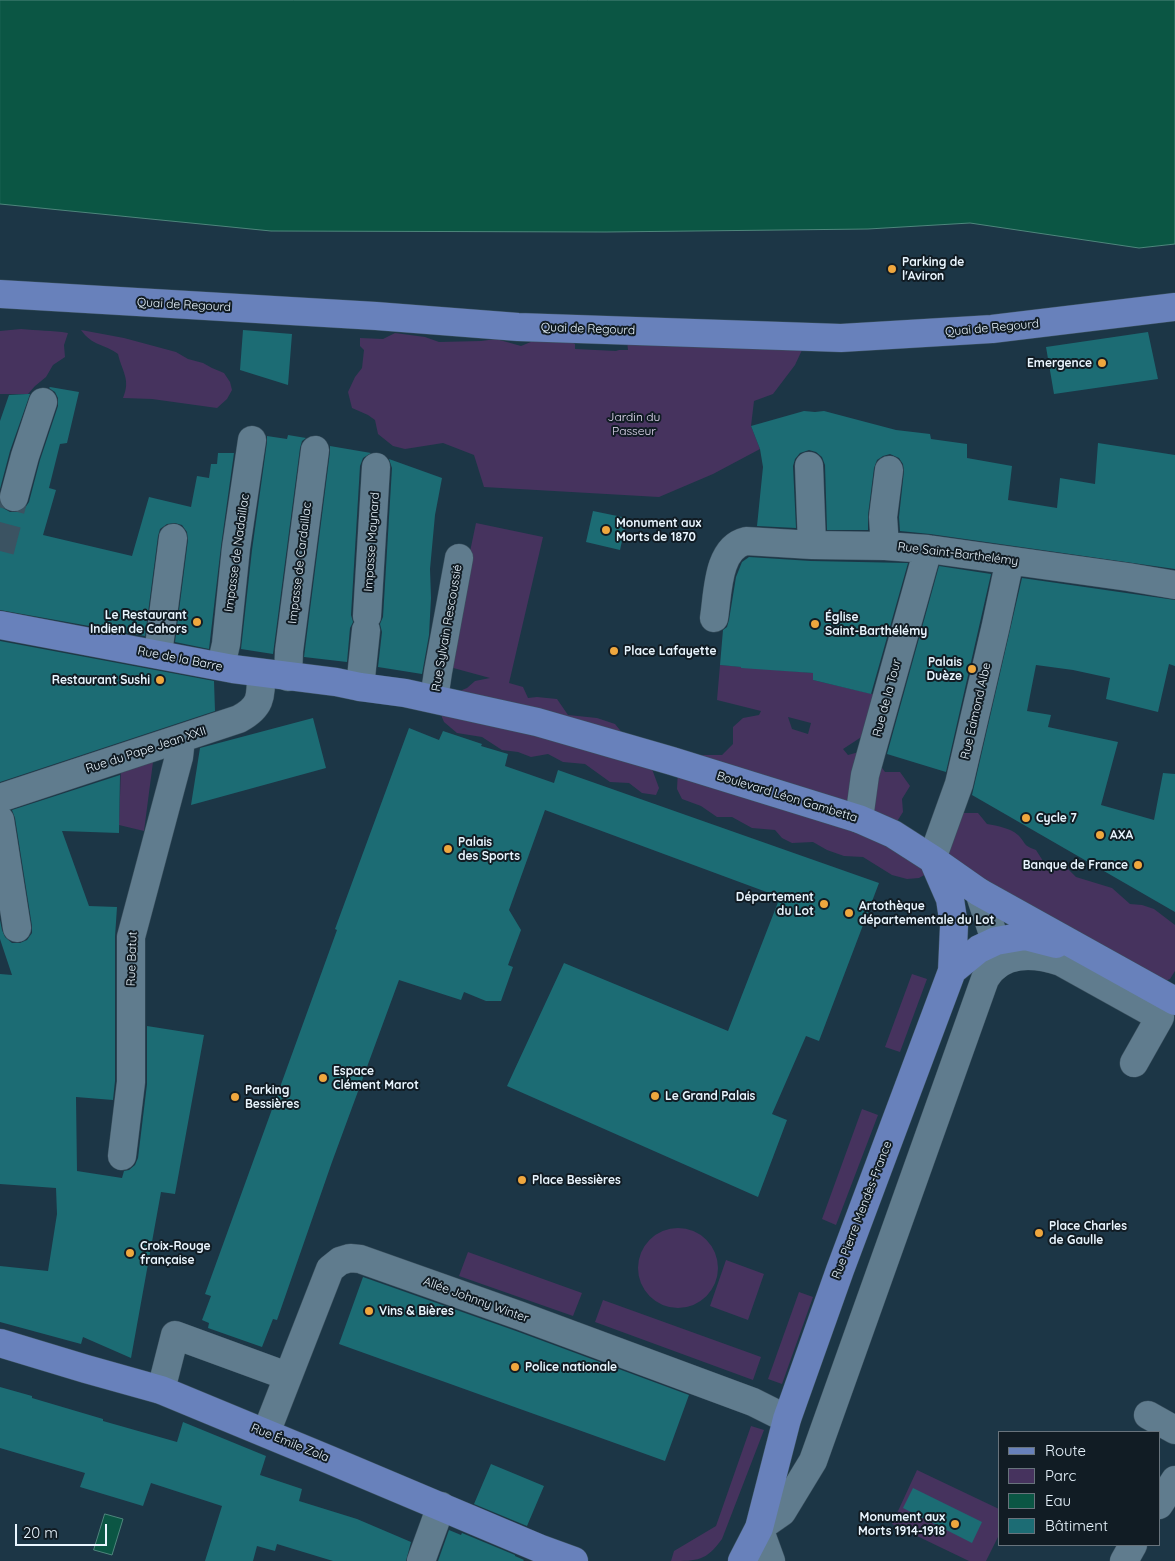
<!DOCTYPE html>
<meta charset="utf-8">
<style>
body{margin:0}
#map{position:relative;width:1175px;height:1561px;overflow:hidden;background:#1c3646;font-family:Quicksand,sans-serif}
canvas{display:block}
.legend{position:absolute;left:998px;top:1431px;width:162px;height:115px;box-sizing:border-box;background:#111c24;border:1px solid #68737c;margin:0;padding:6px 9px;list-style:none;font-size:15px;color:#eaf6ff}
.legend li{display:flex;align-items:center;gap:10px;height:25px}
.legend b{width:25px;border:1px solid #68737c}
.scale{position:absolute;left:15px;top:1524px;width:92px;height:22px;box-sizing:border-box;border:2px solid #eaf6ff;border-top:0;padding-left:6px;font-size:15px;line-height:18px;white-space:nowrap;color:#eaf6ff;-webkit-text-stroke:4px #111c24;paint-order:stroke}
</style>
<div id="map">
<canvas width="1175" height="1561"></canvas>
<ul class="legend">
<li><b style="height:6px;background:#6881bb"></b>Route</li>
<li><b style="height:14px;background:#46335e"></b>Parc</li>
<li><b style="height:14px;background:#0b5644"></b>Eau</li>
<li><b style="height:14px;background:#1c6c74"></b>Bâtiment</li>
</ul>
<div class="scale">20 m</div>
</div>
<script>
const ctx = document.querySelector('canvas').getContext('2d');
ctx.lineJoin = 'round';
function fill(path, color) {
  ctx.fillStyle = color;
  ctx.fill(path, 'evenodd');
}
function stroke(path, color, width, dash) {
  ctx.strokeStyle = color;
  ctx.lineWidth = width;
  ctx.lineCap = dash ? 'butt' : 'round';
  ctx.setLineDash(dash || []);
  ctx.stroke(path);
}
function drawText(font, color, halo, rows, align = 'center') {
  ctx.font = font + ' Quicksand,sans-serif';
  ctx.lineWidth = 4;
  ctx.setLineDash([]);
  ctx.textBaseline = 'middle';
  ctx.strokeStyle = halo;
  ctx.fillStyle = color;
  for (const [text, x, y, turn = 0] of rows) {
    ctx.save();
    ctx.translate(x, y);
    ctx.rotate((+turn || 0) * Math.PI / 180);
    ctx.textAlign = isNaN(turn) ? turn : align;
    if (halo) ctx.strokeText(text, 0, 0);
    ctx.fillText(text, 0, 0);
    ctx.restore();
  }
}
fill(new Path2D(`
 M21,329C37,331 52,330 68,333L64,345L65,357L53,365L46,377L35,386L28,394H0V331Z
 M81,330L124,338L176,352L188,359L203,363L212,368L224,373L230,382L232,390L227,399L217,408L152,399L123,398C131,379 122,372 118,354C105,344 92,346 81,330Z
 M395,333L425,337L439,342L481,341L496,339L521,346L543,337H562L575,344V349L616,351L619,350H628L627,341L802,350L795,365L773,394L754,401L751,426L760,449L713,474L659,497L484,487L474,455L443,443L405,449L393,446L378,434L375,420L368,415L352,408L348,392L355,377L362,368L364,350L360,346V338L383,339Z
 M476,523L543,537L509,683L523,687L528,698L537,697L557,699L568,715L597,718L615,724L652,769L659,788L656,795L642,793L629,783L610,782L585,764L563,762L548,754L531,757L518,752L502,750L482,737L457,733L444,722L439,710L450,695L467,688L475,681L490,678L446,666Z
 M720,665L813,673V680L877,695L866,734L843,749L848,755L859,752L877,761L885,772H900L910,786L902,799L903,812L896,823L926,874L919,878L907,879L892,875L863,857L844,856L827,850L813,842L792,843L782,838L775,830L752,828L732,817H717L701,806L682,799L677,789L678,770L697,755H722L733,744V727L743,718L759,715L761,711L717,700ZM788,717L811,723L808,734L792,729Z
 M153,762L144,831L119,825L121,768Z
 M961,813H978L987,824C998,826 1010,828 1018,835C1027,844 1022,845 1036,850L1043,861L1064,865L1076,877L1112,888L1130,904L1142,905L1154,909L1175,925V971L1170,979L1158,984L945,861Z
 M912,974L927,979L900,1052L885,1047Z
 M862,1109L878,1115L836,1225L822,1219Z
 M638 1268a40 40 0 1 1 80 0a40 40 0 1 1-80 0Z
 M468,1252L582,1293L573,1316L459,1276Z
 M726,1260L764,1274L748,1320L710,1306Z
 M799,1292L813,1297L782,1384L768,1379Z
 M603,1300L761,1357L753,1380L595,1322Z
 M751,1426L764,1430L722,1539C706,1561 698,1561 671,1561L674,1551L716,1526Z
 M917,1470L999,1509V1535L986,1561H969L892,1524Z`), '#46335e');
const water = new Path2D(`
 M0,0H1175V244L1139,248L970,223L868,229L606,232L271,231L0,204Z
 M105,1514L123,1519L112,1555L94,1550Z`);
fill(water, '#0b5644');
stroke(water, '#4e867c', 1);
fill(new Path2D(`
 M243,330L292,334L288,385L240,370Z
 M1148,332L1158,379L1054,394L1046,347Z
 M50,387L79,392L67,443L60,444L49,488L56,490L43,535L132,556L149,497L191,507L197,476L209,478L211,464H217L218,453H234L221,546L209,649L175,642L188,540L187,532L182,525L175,523L167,524L160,529L158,536L145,636L0,610V503L3,508L10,512H18L25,508L29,502L40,460L58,406V398L55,392L49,388Z
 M28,394H30L10,451L0,489V421L9,395Z
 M804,411L815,412L824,411L896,430L930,434L931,439L967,444V458L1012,466L1008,500L1057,508L1060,478L1095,484L1098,443L1175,455V569L930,534L900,531L899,517L904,471L903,464L899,458L890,454L883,456L877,460L874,468L868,515V530H827L825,465L822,457L816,452L809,450L800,453L795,459L793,466L796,528L757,526L763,467L760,449L751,426Z
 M288,435L306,438L302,441L300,448L273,654L241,649L252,550L267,442V436L287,439Z
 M330,446L371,453L363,458L360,466L351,615L353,622L350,628L347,662L304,657L330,452Z
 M389,459L442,478L435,515L430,569L431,598L429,635L422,674L378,667L382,632L380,624L383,617L392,468Z
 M593,511L627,518L620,550L586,542Z
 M749,557L811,561L908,563L871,694L813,680V673L741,668V667L720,665L723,630L727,627L729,620L736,577L742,562Z
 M939,566L991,574L946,772L887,754Z
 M1022,578L1175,600V666L1169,664L1158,712L1106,699L1110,678L1073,670L1036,665L1027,711L1051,715L1048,727L1118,742L1101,805L1154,820L1163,773L1175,774V912L972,795Z
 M0,641L214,681L215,711L0,782Z
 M313,718L326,768L191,805L200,748Z
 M409,728L439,740L443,731L482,744L481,746L508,754L505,766L554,783L558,770L879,883L819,1041L806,1036L772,1114L787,1120L758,1197L507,1086L564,963L728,1031L780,897L545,810L509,910L521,930L508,965L513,967L501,1001H486L464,992L461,1000L399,980L332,1162L277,1320L273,1319L262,1347L208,1328L209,1323L202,1320L211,1296L205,1294L337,930L335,929Z
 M120,775L119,833L62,831L89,906L117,907L115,937V1081L113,1100L76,1097L77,1171L122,1178L124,1171L129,1170L135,1165L138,1158L147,1084V1026L204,1035L175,1194L161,1192L131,1358L83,1337L81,1344L0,1322V1266L48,1271L57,1214L56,1188L0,1184V974L12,975L0,939V920L2,930L5,937L12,943H20L27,940L32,933V926L15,818L12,810Z
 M363,1277L516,1331L689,1395L665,1461L339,1344Z
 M0,1387L32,1396V1398L103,1419V1421L177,1442L183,1422L266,1456L260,1475L302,1489L299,1501L357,1519L411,1542L406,1561H333L277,1544L275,1551L257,1546L253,1561H205L222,1506L151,1483L143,1506L80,1487L85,1473L0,1448Z
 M491,1464L544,1486L527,1526L474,1504Z
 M913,1488L982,1522L972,1543L903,1508Z
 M449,1530L461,1535L462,1533L515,1555V1556L524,1560L523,1561H438Z`), '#1c6c74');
stroke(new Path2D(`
 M0,551L14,497`), '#3b5362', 28, [28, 14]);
const minor = new Path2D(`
 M809,466L812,545
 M14,497L25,456L43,402
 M885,546L883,517L889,470
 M367,616L376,467
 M714,618C718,593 717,548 746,541L812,545L885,546L928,549L1128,577L1175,585
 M158,654L173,538
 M221,666L226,644L236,548L252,440
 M288,677L289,651L315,450
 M360,687L366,630
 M434,699L438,672L459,558
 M0,798L239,719C261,707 261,698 261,673
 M859,819L865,775L928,549
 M0,820L17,928
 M932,859L959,784L996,625L1008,569L1012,561
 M979,892L1002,961
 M122,1156L131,1082V937L179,757L181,739
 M161,1390L175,1335L287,1376
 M1148,1415L1175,1430
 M266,1433L330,1269L340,1261L350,1258L360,1259L521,1316L753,1402L787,1419
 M1159,1505L1175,1480
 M421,1561L441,1506
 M771,1561L759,1528L782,1512L813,1461L985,979C1001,951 1034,953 1061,962L1160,1017L1134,1063
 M1124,1561L1133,1545`);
const major = new Path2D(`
 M0,294L376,316L518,327L841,338L992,329L1175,307
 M0,625L233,669L336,682L360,687L405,693L537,722L672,761L859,819L893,834L932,859L979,892L1175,1001
 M952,971L979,949L996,941L1025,936L1056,944
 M0,1343L86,1369L161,1390L330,1460L541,1549L574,1561
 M742,1561L759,1528L787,1419L840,1270L952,971L954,926L950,899L933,860`);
stroke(minor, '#3b515f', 29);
stroke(major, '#3b515f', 29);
stroke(minor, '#607c8e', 28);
stroke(major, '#6881bb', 28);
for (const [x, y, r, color] of [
 [892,269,5,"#efa73e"],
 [1102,363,5,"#efa73e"],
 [606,530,5,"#efa73e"],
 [197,622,5,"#efa73e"],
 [815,624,5,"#efa73e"],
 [614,651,5,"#efa73e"],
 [972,669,5,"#efa73e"],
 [160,680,5,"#efa73e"],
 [1026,818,5,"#efa73e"],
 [1100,835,5,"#efa73e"],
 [448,849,5,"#efa73e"],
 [1138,865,5,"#efa73e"],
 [824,904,5,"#efa73e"],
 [849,913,5,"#efa73e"],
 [323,1078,5,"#efa73e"],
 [655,1096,5,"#efa73e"],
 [235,1097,5,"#efa73e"],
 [522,1180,5,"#efa73e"],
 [1039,1233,5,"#efa73e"],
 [130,1253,5,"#efa73e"],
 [369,1311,5,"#efa73e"],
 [515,1367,5,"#efa73e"],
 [955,1524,5,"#efa73e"]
]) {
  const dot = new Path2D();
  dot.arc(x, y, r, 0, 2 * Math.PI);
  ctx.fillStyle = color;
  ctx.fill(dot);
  stroke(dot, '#111c24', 2);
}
drawText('bold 12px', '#eaf6ff', '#111c24', [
 ["Parking de",902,262],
 ["l'Aviron",902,276],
 ["Emergence",1092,363,"right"],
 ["Monument aux",616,523],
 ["Morts de 1870",616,537],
 ["Le Restaurant",187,615,"right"],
 ["Indien de Cahors",187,629,"right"],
 ["Église",825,617],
 ["Saint-Barthélémy",825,631],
 ["Place Lafayette",624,651],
 ["Palais",962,662,"right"],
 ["Duèze",962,676,"right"],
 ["Restaurant Sushi",150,680,"right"],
 ["Cycle 7",1036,818],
 ["AXA",1110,835],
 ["Palais",458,842],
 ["des Sports",458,856],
 ["Banque de France",1128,865,"right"],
 ["Département",814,897,"right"],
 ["du Lot",814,911,"right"],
 ["Artothèque",859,906],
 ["départementale du Lot",859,920],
 ["Espace",333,1071],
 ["Clément Marot",333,1085],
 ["Parking",245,1090],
 ["Bessières",245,1104],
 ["Le Grand Palais",665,1096],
 ["Place Bessières",532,1180],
 ["Place Charles",1049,1226],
 ["de Gaulle",1049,1240],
 ["Croix-Rouge",140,1246],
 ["française",140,1260],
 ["Vins & Bières",379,1311],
 ["Police nationale",525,1367],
 ["Monument aux",945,1517,"right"],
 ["Morts 1914-1918",945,1531,"right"]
], 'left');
drawText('12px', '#eaf6ff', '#111c24', [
 ["Quai de Regourd",184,305,3],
 ["Quai de Regourd",992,328,-5],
 ["Quai de Regourd",588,329,2],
 ["Impasse Maynard",372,542,-86],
 ["Impasse de Nadaillac",237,553,-82],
 ["Rue Saint-Barthelémy",958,554,7],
 ["Impasse de Cardaillac",300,563,-83],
 ["Rue Sylvain Rescoussié",447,628,-80],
 ["Rue de la Barre",180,659,11],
 ["Rue de la Tour",887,698,-75],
 ["Rue Edmond Albe",976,711,-77],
 ["Rue du Pape Jean XXII",146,750,-18],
 ["Boulevard Léon Gambetta",787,797,17],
 ["Rue Batut",132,959,-88],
 ["Rue Pierre Mendès-France",862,1210,-69],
 ["Allée Johnny Winter",476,1300,20],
 ["Rue Émile Zola",290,1443,22]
]);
drawText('12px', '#e3dbf1', '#111c24', [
 ["Jardin du",634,417],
 ["Passeur",634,431]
]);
</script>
